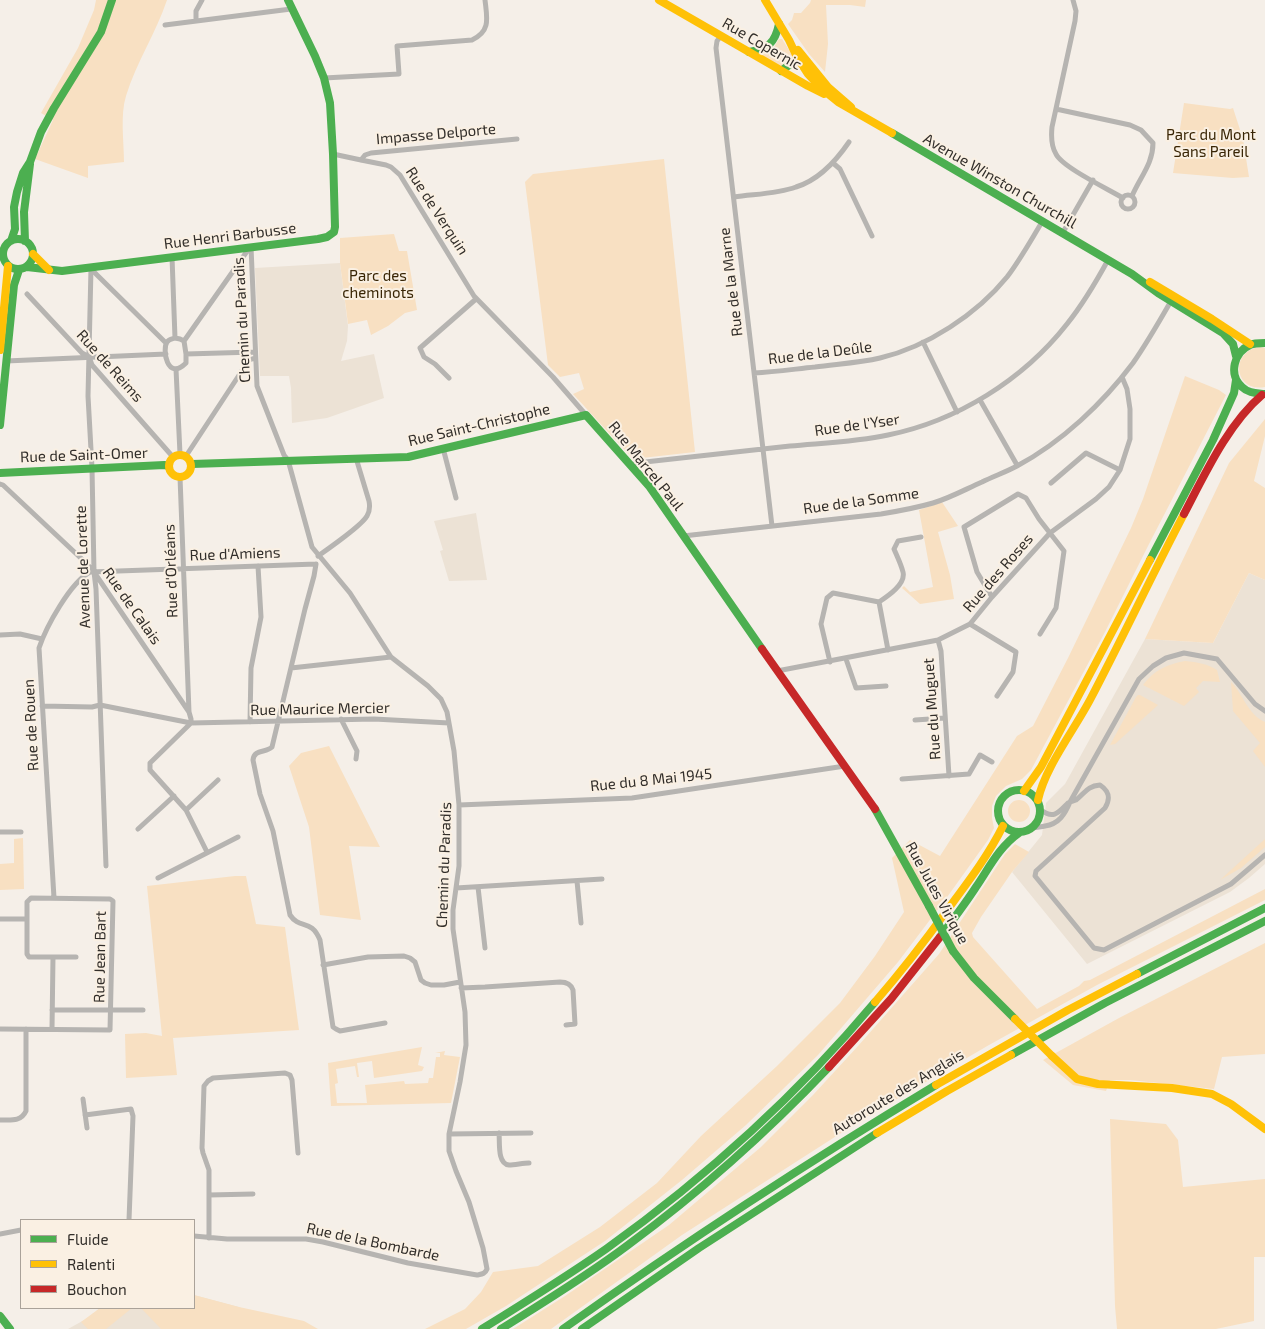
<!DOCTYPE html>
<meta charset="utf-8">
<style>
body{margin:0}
#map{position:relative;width:1265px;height:1329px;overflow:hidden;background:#f5efe8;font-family:"Exo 2",sans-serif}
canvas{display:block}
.legend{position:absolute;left:20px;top:1219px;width:175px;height:90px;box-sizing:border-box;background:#faf0e3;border:1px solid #aaa299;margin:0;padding:6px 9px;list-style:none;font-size:15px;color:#322e2a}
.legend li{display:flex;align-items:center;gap:10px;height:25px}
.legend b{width:25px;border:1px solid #aaa299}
</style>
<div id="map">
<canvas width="1265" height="1329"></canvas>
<ul class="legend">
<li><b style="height:6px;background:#4caf50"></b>Fluide</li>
<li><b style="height:6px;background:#ffc107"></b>Ralenti</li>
<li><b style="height:6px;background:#c62828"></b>Bouchon</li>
</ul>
</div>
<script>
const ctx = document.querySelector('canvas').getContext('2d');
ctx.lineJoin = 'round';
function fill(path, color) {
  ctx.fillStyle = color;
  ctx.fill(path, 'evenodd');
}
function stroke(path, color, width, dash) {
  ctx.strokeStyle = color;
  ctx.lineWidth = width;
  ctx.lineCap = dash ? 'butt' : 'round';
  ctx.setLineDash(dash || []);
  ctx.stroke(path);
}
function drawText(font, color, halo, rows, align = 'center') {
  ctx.font = font + ' "Exo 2",sans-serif';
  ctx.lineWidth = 4;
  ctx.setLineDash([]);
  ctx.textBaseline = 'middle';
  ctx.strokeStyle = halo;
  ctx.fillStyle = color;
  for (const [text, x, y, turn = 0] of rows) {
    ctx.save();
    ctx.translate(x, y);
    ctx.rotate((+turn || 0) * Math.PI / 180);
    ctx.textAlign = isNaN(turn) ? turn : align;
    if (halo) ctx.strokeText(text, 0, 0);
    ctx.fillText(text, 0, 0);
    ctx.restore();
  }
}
fill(new Path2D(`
 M340,263L348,326L347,341L341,361L374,354L384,398L327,418L292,423L291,388L289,376H260L255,268Z
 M476,513L487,580L449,581L440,551L443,550L434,521Z
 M1249,573L1265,580V864L1249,878L1230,892L1087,964L1012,872L1042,835L1046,803L1065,784L1145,639L1213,643Z
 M194,1295L239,1307L282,1329H68L86,1319L100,1308H194Z`), '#ece2d5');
fill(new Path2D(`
 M96,0H167C156,33 136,63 126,96C120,115 124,142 124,162L88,166V178L35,159L53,120L41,113L78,48L94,10Z
 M811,0H866L865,7L850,5H826L828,44L825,72L809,54L788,24L792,20L794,13H801L810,3Z
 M779,39H782L793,56V59L780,69L761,56L774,47Z
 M1184,103L1230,109L1233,108L1243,139L1249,177L1233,178L1173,173Z
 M664,159L695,452L633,459L573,394L584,389L579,373L560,377L548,365L525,182L533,174Z
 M394,234L399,251H407L417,310L405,313L388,326L371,335L367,320L348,324L340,263V238Z
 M1260,347L1265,348V387C1234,393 1229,351 1260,347Z
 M1185,376L1219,390L1226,395L1149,544L1105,632L1031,770L1022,779L1006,786L996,796L992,806V818L994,828L988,840L945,900L898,962L818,1055L746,1125L682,1180L605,1241L506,1306L466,1329H425L465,1309L481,1292L493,1272L538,1266L600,1227L657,1183L701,1136L777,1066L840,1003L875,956L904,912L892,858L910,840L940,856L1017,736L1033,726L1068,658L1131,528L1143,499Z
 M1265,419V436L1254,481L1265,488V580L1249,573L1213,643L1145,639L1229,463Z
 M942,502L958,526L938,532L950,575L954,599L920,604L902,588L904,586L910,592L933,587L919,510Z
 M1185,661C1197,662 1208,664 1217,670L1220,682L1203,681L1196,688L1199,692L1184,706L1143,685C1154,670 1168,664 1185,661Z
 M1231,682C1243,694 1248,715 1265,722V767L1253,751L1260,743L1233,711Z
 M1138,695H1140L1158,705L1115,744L1110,745L1136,697Z
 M329,746L380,847L349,846L361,920L320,915L309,827L289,766L301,753Z
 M1008 811a11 11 0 1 1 22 0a11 11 0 1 1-22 0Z
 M23,838L24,889L0,890V864L14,863V839Z
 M1265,839V847L1241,868L1220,880Z
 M1015,844L1029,852L1012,872L981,917L972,933L973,937L1037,1009L1079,986L1084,981L1090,980L1265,889V900L1097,985L989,1045L866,1117L682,1235L551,1329H513L565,1296L669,1225L761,1147L813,1095L858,1046L939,954L1005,854Z
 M235,876H246L256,924L285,927L299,1030L173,1038L177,1075L126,1078L125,1034L146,1033L162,1036L147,886Z
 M1265,943V1054L1222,1057L1214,1089L1130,1080H1110L1106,1091L1073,1085L1043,1060L1119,1018Z
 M422,1047L418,1065L424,1067L422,1071L374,1078L372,1061L357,1063L359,1077H357L355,1066L336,1069L338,1083L335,1084L337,1103H367L365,1085L404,1081L405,1084L428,1083L429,1078H433L436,1057H440V1053H435L445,1051L444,1055L460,1057L451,1103L331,1106L328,1063Z
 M1110,1119L1166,1124L1178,1140L1183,1187L1265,1179V1257H1254V1321L1216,1329H1117L1115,1306Z
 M194,1295L239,1307L304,1321L318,1329H161L141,1308H194Z
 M100,1308H132L106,1329H88L81,1322Z`), '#f8e0c2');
stroke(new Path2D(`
 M1073,0L1076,11L1075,21L1052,127C1051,137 1051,146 1056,154C1062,167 1108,189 1123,198
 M196,21V11L202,0
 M165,25L291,9
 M721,36L717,41L716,48L772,526
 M324,78L399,74L397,46L472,40C491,31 487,18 485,0
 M1056,109L1130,125L1141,130L1153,143C1153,164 1140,177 1132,196
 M333,154L361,160L386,165L391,167L400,175L474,296L553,377L586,415
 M361,160L365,155L371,153L517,139
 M833,163L840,169L872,236
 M1121 202a7 7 0 1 1 14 0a7 7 0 1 1-14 0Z
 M734,197C754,194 777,194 796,187C819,180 836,161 849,142
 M1062,234L1093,180
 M172,257L175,338
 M91,268L88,396L92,468L94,572L96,589L106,866
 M91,268L96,274L166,343
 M27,294L82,353L89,357L92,365L173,457
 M175,338L180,339L184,341L186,354V363C167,382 162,349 167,342C169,339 172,339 175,338Z
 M184,341L250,247
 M923,342L957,412
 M186,354L255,352
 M6,361L166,354
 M176,369L180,454
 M754,373C775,372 795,369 815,367C837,364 859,363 880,358C927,347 977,314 1007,277C1020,260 1031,240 1042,222
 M449,378L435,364L424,357L420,348L476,299
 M980,400L1017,465
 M443,448L456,498
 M186,456L249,360L255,358
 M632,466L636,463C687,457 739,452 790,446C822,443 856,442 888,435C957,421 1023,380 1067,324C1083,304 1096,282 1108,260
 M180,477L189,712L191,719V723
 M1051,483L1086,453L1120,470
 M0,484L3,485L85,562L94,572L189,712
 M683,536L881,514C899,511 916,508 933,503C950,498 966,489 982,482C994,476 1006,472 1017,466C1062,442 1103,403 1133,363C1147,343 1159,322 1171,301
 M318,556C328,549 362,525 367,516C370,511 370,506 369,501L356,458
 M316,564L314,576L305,609L272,747C266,753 254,749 253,760L260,794L273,831L290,915C300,930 311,918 320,940L333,1027L336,1029L340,1031L385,1023
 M992,597L977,572L964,527L1018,494L1026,498L1039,519L1064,551L1056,608L1040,634
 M970,624L1016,652L1013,672L997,696
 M0,635L20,634L42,639
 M938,640L941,651L949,776
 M888,650L879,602C888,596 906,584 903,572C901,564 897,556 894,549L898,541L921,537
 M846,659L856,688L886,686
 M830,662L821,624L827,598L833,593L879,602
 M291,668L391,657
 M777,671L938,640L970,624L992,597L1050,533L1096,499L1109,487L1120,470L1130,439V409L1127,389L1122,377
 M42,706L92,707L100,705L191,723L374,719L449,723
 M341,719L357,751L356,759
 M915,720L945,718
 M250,722L251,668L261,617L258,566
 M191,723L150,763V770L186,810L207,852
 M902,779L969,774L980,755L992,762
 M459,805L632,798L845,766
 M186,810L218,780
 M1041,810C1054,820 1059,812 1068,803C1070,802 1073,801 1076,800C1085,793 1087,786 1100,785C1109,791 1111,798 1105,808L1036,871L1035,876L1094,948L1104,950L1231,884L1265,855
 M1033,828C1037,827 1041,827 1045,826C1059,824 1065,814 1070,802L1139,679L1153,666L1166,658L1184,653L1217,659L1255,704L1265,711
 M138,829L174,796
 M0,832H21
 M158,878L238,837
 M577,881L581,923
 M478,887L485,948
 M456,888L602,879
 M54,898L39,648C46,627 70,583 90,572L316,564
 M0,919H27V954L29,957H53L52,1029
 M53,957H76
 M323,965L368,957L404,956L410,958L415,962L421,980L425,983L431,985H444L460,982
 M461,988L485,987L560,982C567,982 571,984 573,990L575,1024L566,1025
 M52,1010H143
 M0,1029L110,1030L113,901L110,899L31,898L27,902V919
 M83,1099L87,1128
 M85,1115L131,1109L133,1116L129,1220
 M0,1120C11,1120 21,1122 26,1111V1029
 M499,1133C500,1142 497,1164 509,1165C515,1165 523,1163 529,1163
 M449,1134L531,1133
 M209,1195L253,1194
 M0,1234L21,1230
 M194,1236L227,1239H306L323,1242L408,1263L477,1275C482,1274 485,1274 487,1269L483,1248L469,1202L456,1171L449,1151V1134L460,1082L466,1045L465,1012L453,929V910L459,866V805L454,751L447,712L441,699L428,686L391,657L350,593L312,547L288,460L284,455L257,386L251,247
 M209,1238V1170L203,1153L202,1148L204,1086L208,1081L213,1078L285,1073L290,1075L292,1080L298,1153`), '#b6b4b1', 5);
stroke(new Path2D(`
 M749,52C768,49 775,43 779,24
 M781,71L796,60L799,53
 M892,133L1132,274L1158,293L1223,333L1233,344L1236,356
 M3 254a15 15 0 1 1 30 0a15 15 0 1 1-30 0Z
 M11,241L15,229L14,207L17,192L23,173L30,162L41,132L54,108L101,32L112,0
 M25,241L24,212L30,164
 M27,267L62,271L318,239L327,237L334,232L335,227L333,154L330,103L324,78L315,56L288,0
 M1264,394C1256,393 1248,393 1242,387C1228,375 1234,352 1250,345C1254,343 1260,343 1265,343
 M0,425L14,285L19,270
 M192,464L408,457L586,415L649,486L762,649
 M0,473L164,465L169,466
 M1150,560L1213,440L1234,393L1236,380
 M998 811a21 21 0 1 1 42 0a21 21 0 1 1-42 0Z
 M875,809L929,906
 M940,937C952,921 965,904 976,887C989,868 999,847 1019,833
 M953,951L974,978L1015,1019
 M1137,974L1265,908
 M1011,1055L1105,1003L1265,921
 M0,1316L10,1329
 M482,1329C524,1303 566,1277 606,1249C705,1178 797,1095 875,1002
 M501,1329C544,1302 587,1276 628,1245C700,1192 767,1132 829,1067
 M563,1329C684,1243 808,1162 936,1085
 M582,1329L699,1248L877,1133`), '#4caf50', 8);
stroke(new Path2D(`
 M659,0L808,86L824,94L825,93
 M765,0L789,40L797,57L808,74L822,89L838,102L892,133
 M798,50L828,87L851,107
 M33,254L49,270
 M1150,282L1212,319L1250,344
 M0,350L8,266
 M169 466a11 11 0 1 1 22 0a11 11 0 1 1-22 0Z
 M1024,791L1041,767L1150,560
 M1038,800C1045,767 1075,729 1091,698C1123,637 1152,575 1184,514
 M875,1002C901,972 925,941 948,909C968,882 988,856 1003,826
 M1052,1056L1077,1079L1098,1084L1172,1088L1212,1094L1231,1104L1265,1129
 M936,1085L1068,1010L1137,974
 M877,1133L947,1091L1011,1055`), '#ffc107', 8);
stroke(new Path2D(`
 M1184,514C1205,474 1228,424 1262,395
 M762,649L875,809
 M829,1067L891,999L940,937`), '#c62828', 8);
stroke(new Path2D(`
 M929,906L953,951`), '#4caf50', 8);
stroke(new Path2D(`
 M1015,1019L1052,1056`), '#ffc107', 8);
drawText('15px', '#322e2a', '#faf0e3', [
 ["Rue Copernic",762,44,30],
 ["Impasse Delporte",436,134,-5],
 ["Avenue Winston Churchill",1000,181,30],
 ["Rue de Verquin",437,211,57],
 ["Rue Henri Barbusse",230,236,-7],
 ["Rue de la Marne",731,282,-97],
 ["Chemin du Paradis",242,320,-93],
 ["Rue de la Deûle",820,353,-7],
 ["Rue de Reims",110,366,48],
 ["Rue Saint-Christophe",479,425,-13],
 ["Rue de l'Yser",857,425,-8],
 ["Rue de Saint-Omer",84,455,-2],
 ["Rue Marcel Paul",646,466,51],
 ["Rue de la Somme",861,501,-8],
 ["Rue d'Amiens",235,554,-2],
 ["Avenue de Lorette",83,567,-92],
 ["Rue d'Orléans",171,571,-92],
 ["Rue des Roses",998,573,-49],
 ["Rue de Calais",132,606,55],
 ["Rue Maurice Mercier",320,709,-1],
 ["Rue du Muguet",932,709,-94],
 ["Rue de Rouen",31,725,-93],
 ["Rue du 8 Mai 1945",651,780,-6],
 ["Chemin du Paradis",444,865,-88],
 ["Rue Jules Virique",937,893,61],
 ["Rue Jean Bart",100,957,-89],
 ["Autoroute des Anglais",898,1092,-31],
 ["Rue de la Bombarde",373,1242,12]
]);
drawText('15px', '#392505', '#faf0e3', [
 ["Parc du Mont",1211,135],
 ["Sans Pareil",1211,152],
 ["Parc des",378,276],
 ["cheminots",378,293]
]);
</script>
